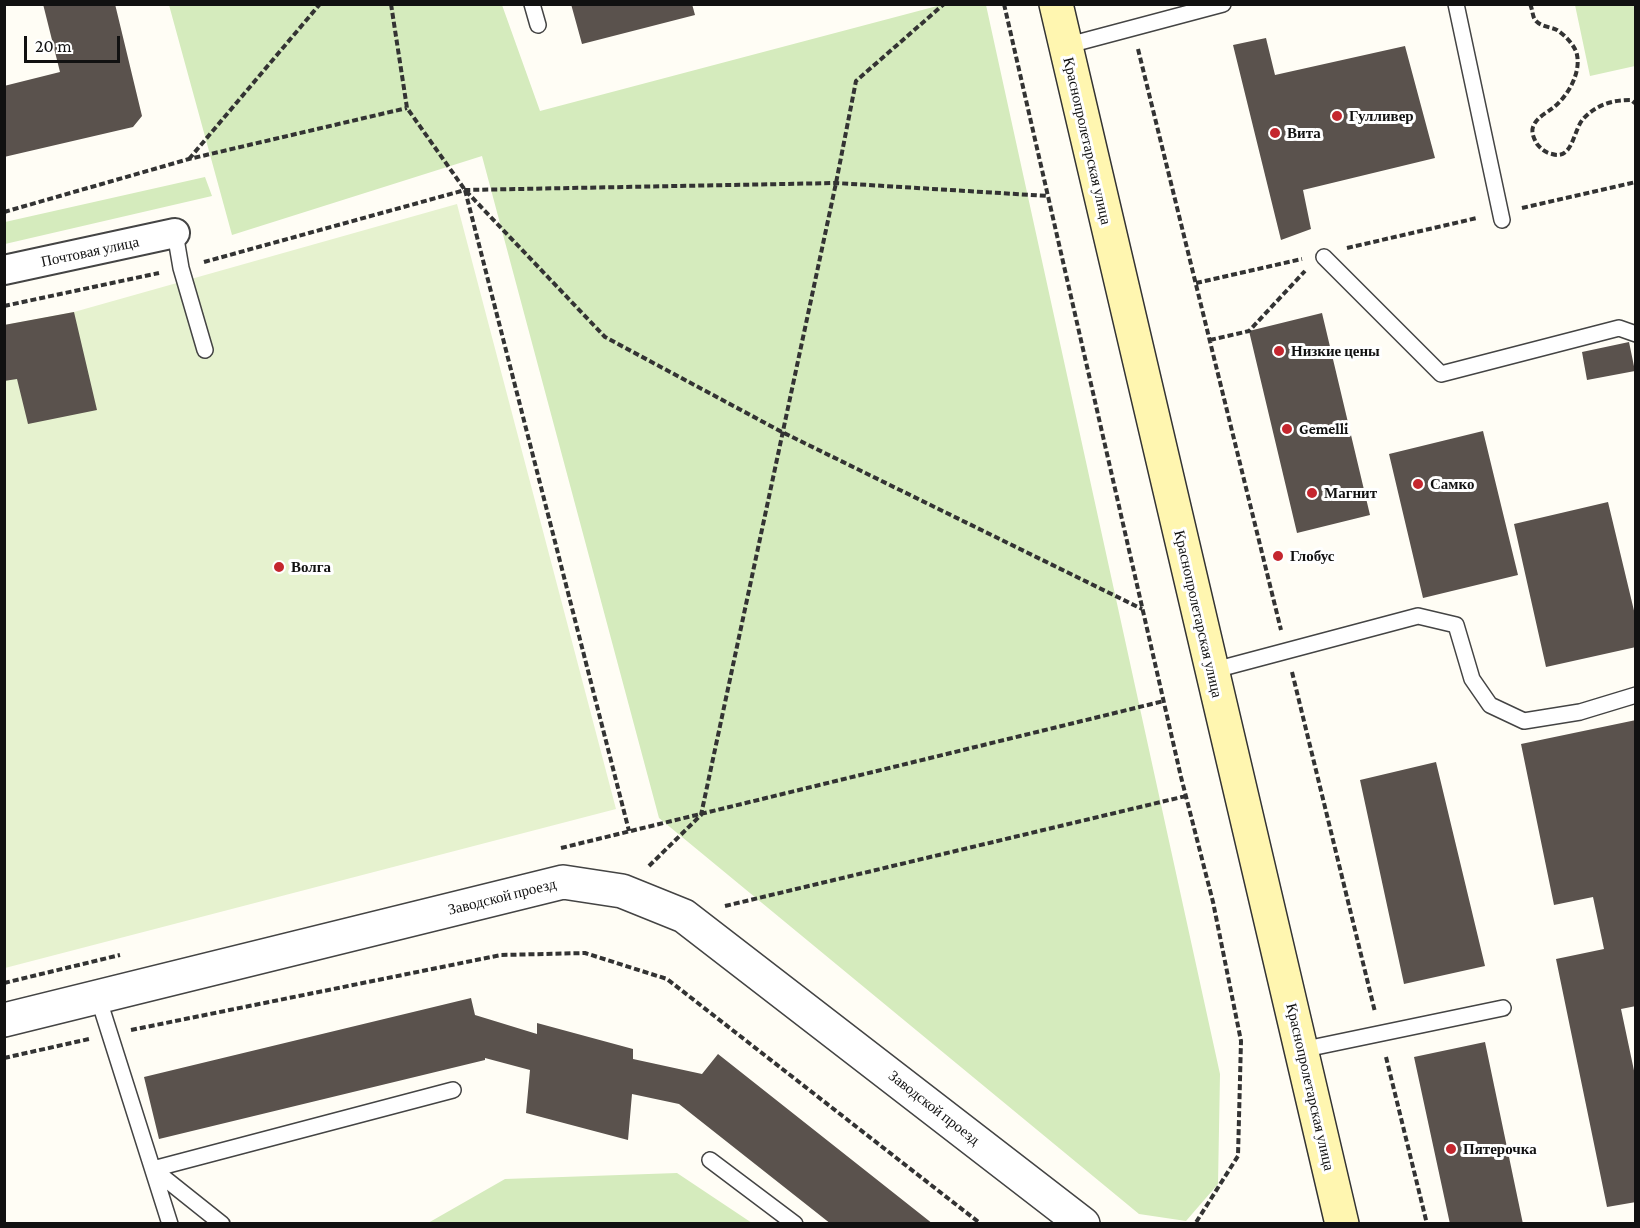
<!DOCTYPE html>
<meta charset="utf-8">
<style>
body{margin:0}
#map{position:relative;width:1640px;height:1228px;overflow:hidden;background:#fffdf5;font-family:"Crimson Pro",serif}
canvas{display:block}
.frame{position:absolute;inset:0;border:6px solid #111;pointer-events:none}
.scale{position:absolute;left:24px;top:36px;width:96px;height:27px;box-sizing:border-box;border:3px solid #111;border-top:0;padding-left:8px;font-size:18px;line-height:21px;white-space:nowrap;color:#111;-webkit-text-stroke:4px #fff;paint-order:stroke}
</style>
<div id="map">
<canvas width="1640" height="1228"></canvas>
<div class="frame"></div>
<div class="scale">20 m</div>
</div>
<script>
const ctx = document.querySelector('canvas').getContext('2d');
ctx.lineJoin = 'round';
function fill(path, color) {
  ctx.fillStyle = color;
  ctx.fill(path, 'evenodd');
}
function stroke(path, color, width, dash) {
  ctx.strokeStyle = color;
  ctx.lineWidth = width;
  ctx.lineCap = dash ? 'butt' : 'round';
  ctx.setLineDash(dash || []);
  ctx.stroke(path);
}
function drawText(font, color, halo, rows, align = 'center') {
  ctx.font = font + ' "Crimson Pro",serif';
  ctx.lineWidth = 6;
  ctx.setLineDash([]);
  ctx.textBaseline = 'middle';
  ctx.strokeStyle = halo;
  ctx.fillStyle = color;
  for (const [text, x, y, turn = 0] of rows) {
    ctx.save();
    ctx.translate(x, y);
    ctx.rotate((+turn || 0) * Math.PI / 180);
    ctx.textAlign = isNaN(turn) ? turn : align;
    if (halo) ctx.strokeText(text, 0, 0);
    ctx.fillText(text, 0, 0);
    ctx.restore();
  }
}
fill(new Path2D(`
 M169,5H502L540,111L941,5H986L1220,1074L1218,1184L1186,1221L1139,1214L659,818L482,156L232,235Z
 M1575,5H1634L1635,66L1590,76Z
 M205,177L212,196L5,244V222Z
 M677,1173L752,1223H428L505,1179Z`), '#d5ebbd');
fill(new Path2D(`
 M457,204L616,809L5,968V325L74,312Z`), '#e6f2cf');
fill(new Path2D(`
 M43,4H115L142,116L133,127L4,157V86L60,72Z
 M571,4H692L695,15L582,44Z
 M1266,38L1275,75L1405,46L1435,158L1303,190L1311,229L1281,240L1233,45Z
 M74,312L97,410L28,424L17,379L4,381V325Z
 M1322,313L1370,515L1297,533L1249,331Z
 M1629,342L1635,371L1587,380L1582,352Z
 M1483,431L1518,575L1423,598L1389,454Z
 M1608,502L1636,619V647L1546,667L1514,524Z
 M1636,720V1006L1621,1009L1636,1080V1202L1607,1207L1556,959L1604,949L1593,897L1554,905L1521,744Z
 M1436,762L1485,966L1404,984L1360,780Z
 M471,998L475,1015L537,1034V1023L633,1049V1059L702,1074L718,1054L933,1224H831L679,1104L632,1094L628,1140L526,1113L530,1070L485,1058V1060L159,1139L144,1077Z
 M1485,1042L1523,1224H1450L1414,1057Z`), '#5a524d');
const service = new Path2D(`
 M532,4L538,25
 M1456,4L1502,220
 M1065,46L1223,4
 M175,233L181,268L205,350
 M1324,257L1441,374L1619,328L1636,334
 M1211,671L1418,616L1456,625L1472,679L1490,705L1524,721L1580,712L1636,695
 M98,997L170,1224
 M1301,1050L1503,1008
 M710,1160L795,1224
 M222,1224L153,1169L453,1090`);
const minor = new Path2D(`
 M4,270L175,233`);
const tertiary = new Path2D(`
 M4,1020L563,882L622,891L684,916L1083,1224`);
const secondary = new Path2D(`
 M1056,4L1342,1224`);
stroke(service, '#444', 18);
stroke(minor, '#444', 32);
stroke(tertiary, '#444', 36);
stroke(secondary, '#333', 36);
stroke(new Path2D(`
 M391,4L407,108L465,190L605,337L782,432L1142,609
 M1004,4L1181,777L1213,902L1241,1041L1238,1156L1195,1224
 M1530,4C1533,10 1532,17 1536,21C1542,27 1551,27 1557,30C1565,35 1576,47 1577,55C1581,74 1567,97 1553,108C1546,113 1536,118 1533,127C1531,132 1534,139 1537,144C1541,149 1546,153 1552,154C1574,161 1573,127 1585,117C1598,104 1613,100 1631,100L1636,104
 M1138,49L1281,630
 M189,159L320,4
 M465,190L629,831
 M1522,208L1636,182
 M4,212L189,159L407,108
 M1347,248L1477,218
 M204,262L465,190L836,183L1048,196
 M1196,283L1302,259
 M4,306L159,273
 M1210,340L1249,331L1305,271
 M1292,672L1375,1012
 M561,848L1164,701
 M649,866L701,815L836,183L856,81L944,4
 M725,906L1186,796
 M4,983L120,955
 M131,1030L501,955L585,953L667,979L981,1224
 M1386,1057L1427,1224
 M4,1058L89,1039`), '#333', 4, [6, 3]);
stroke(service, '#fff', 15);
stroke(minor, '#fff', 28);
stroke(tertiary, '#fff', 33);
stroke(secondary, '#fff6b0', 33);
for (const [x, y, r, color] of [
 [1337,116,6,"#c4262e"],
 [1275,133,6,"#c4262e"],
 [1279,351,6,"#c4262e"],
 [1287,429,6,"#c4262e"],
 [1418,484,6,"#c4262e"],
 [1312,493,6,"#c4262e"],
 [1278,556,6,"#c4262e"],
 [279,567,6,"#c4262e"],
 [1451,1149,6,"#c4262e"]
]) {
  const dot = new Path2D();
  dot.arc(x, y, r, 0, 2 * Math.PI);
  ctx.fillStyle = color;
  ctx.fill(dot);
  stroke(dot, '#fff', 2);
}
drawText('bold 15px', '#111', '#fff', [
 ["Гулливер",1349,116],
 ["Вита",1287,133],
 ["Низкие цены",1291,351],
 ["Gemelli",1299,429],
 ["Самко",1430,484],
 ["Магнит",1324,493],
 ["Глобус",1290,556],
 ["Волга",291,567],
 ["Пятерочка",1463,1149]
], 'left');
drawText('15px', '#111', '#fff', [
 ["Краснопролетарская улица",1087,141,77],
 ["Почтовая улица",90,252,-12],
 ["Краснопролетарская улица",1198,614,77],
 ["Заводской проезд",502,897,-14],
 ["Краснопролетарская улица",1310,1087,77],
 ["Заводской проезд",934,1108,38]
]);
</script>
